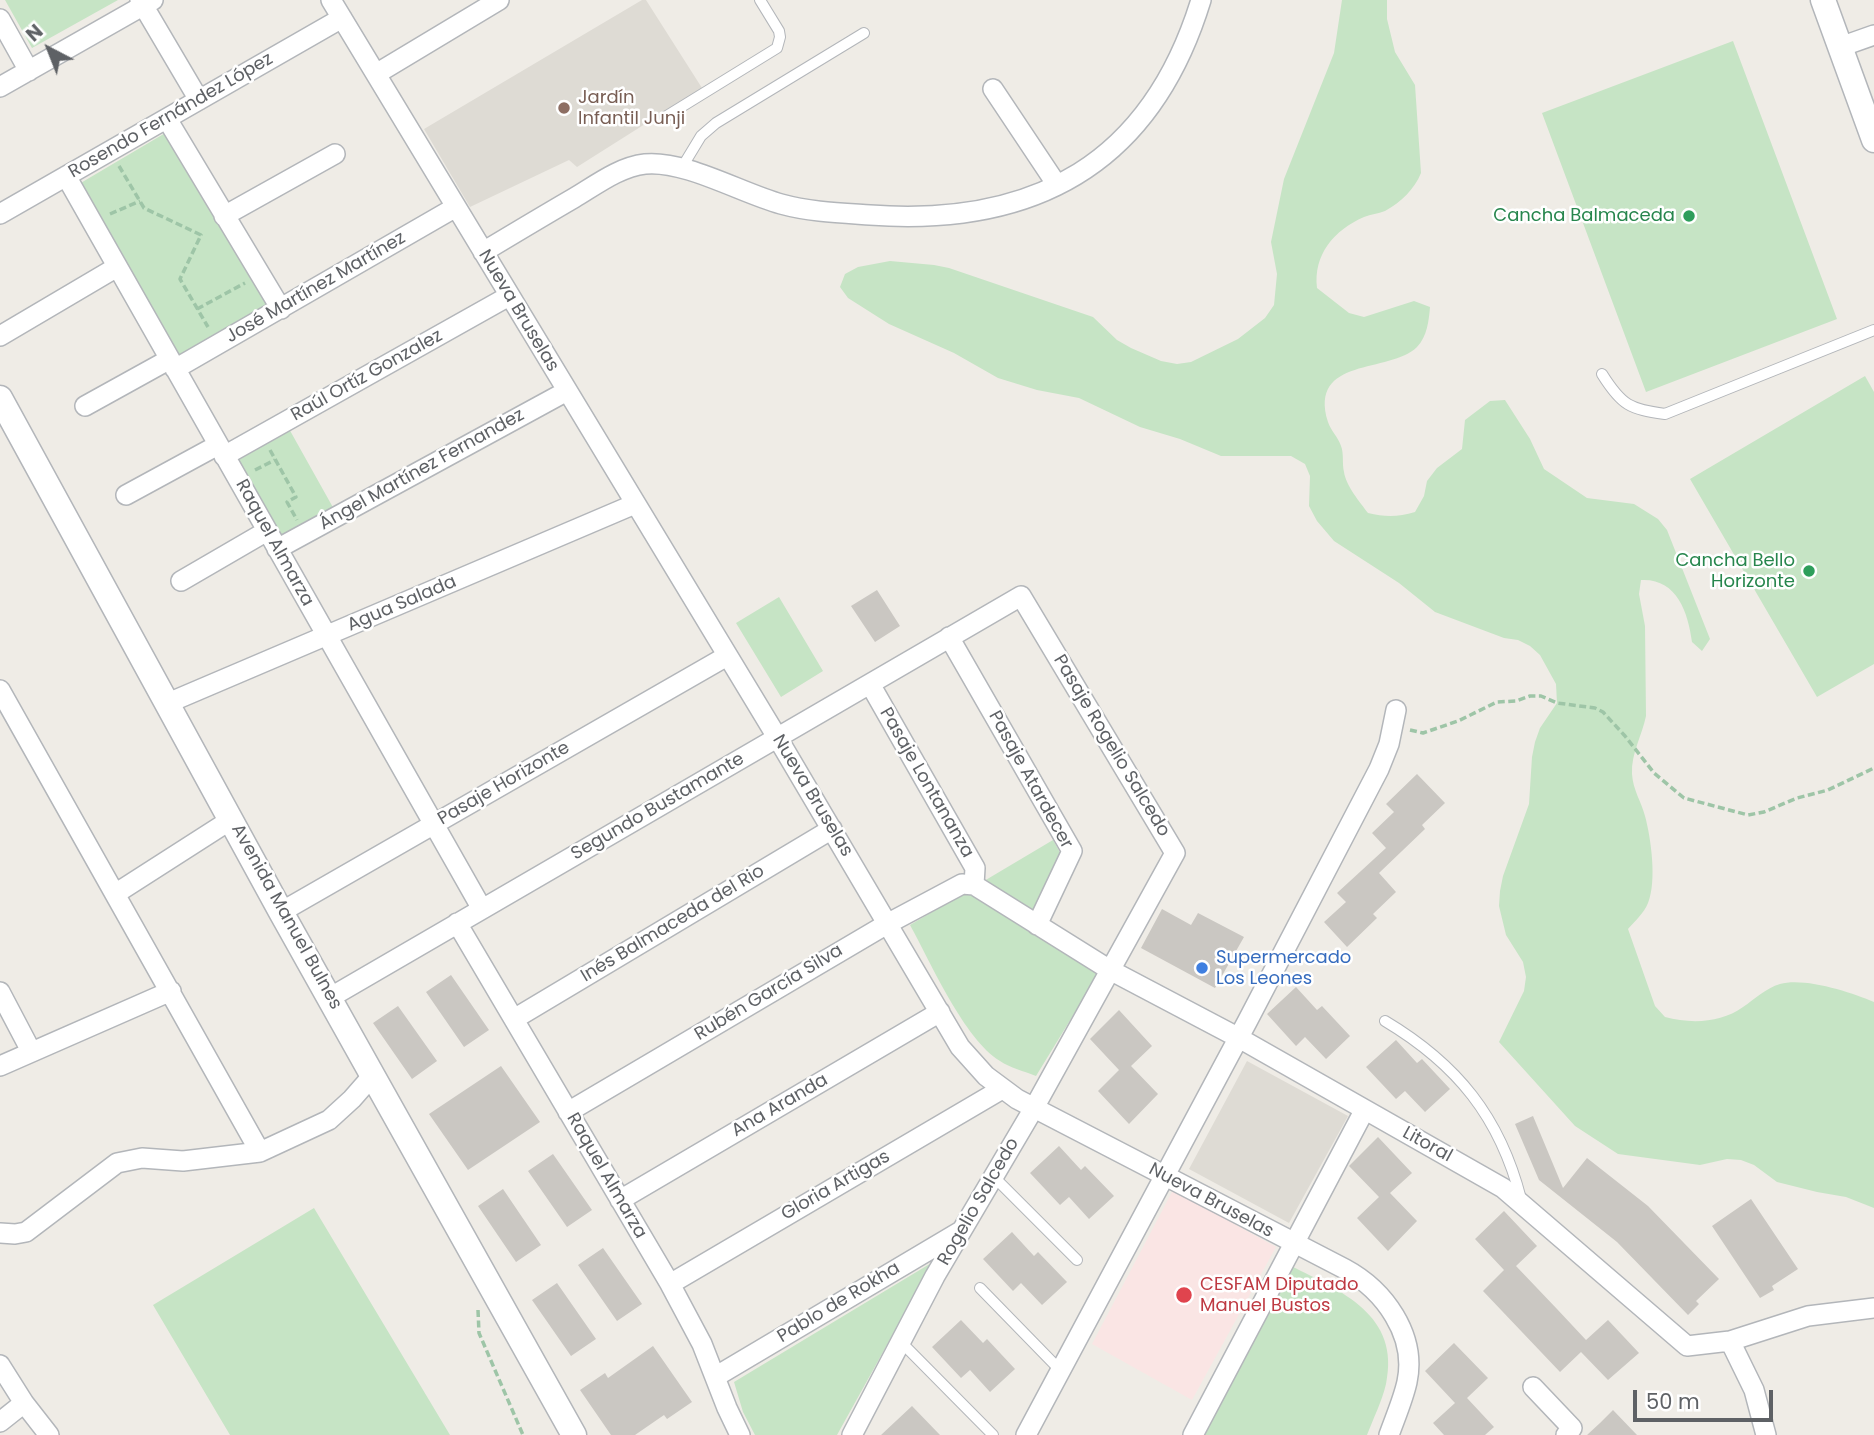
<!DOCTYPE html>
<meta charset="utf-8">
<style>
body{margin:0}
#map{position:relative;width:1874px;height:1435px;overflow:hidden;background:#efece6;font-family:Poppins,sans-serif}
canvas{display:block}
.north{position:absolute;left:14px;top:14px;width:70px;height:70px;-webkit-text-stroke:5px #fff;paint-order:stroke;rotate:318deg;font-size:19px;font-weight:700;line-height:28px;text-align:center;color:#5e6165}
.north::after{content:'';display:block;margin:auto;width:24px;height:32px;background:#5e6165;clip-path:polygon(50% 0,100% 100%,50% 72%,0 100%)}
.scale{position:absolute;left:1633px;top:1390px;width:140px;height:32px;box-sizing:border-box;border:4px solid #5e6165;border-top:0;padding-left:9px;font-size:21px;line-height:24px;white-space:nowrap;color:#5e6165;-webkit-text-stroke:5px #fff;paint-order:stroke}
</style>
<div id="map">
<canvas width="1874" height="1435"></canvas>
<div class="north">N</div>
<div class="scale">50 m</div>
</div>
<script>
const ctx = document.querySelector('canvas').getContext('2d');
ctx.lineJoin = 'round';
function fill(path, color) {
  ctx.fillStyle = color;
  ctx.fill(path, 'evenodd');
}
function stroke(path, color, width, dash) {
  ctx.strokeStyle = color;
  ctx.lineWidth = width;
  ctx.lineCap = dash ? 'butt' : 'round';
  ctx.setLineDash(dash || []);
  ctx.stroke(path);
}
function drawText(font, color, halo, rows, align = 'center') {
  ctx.font = font + ' Poppins,sans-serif';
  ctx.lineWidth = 5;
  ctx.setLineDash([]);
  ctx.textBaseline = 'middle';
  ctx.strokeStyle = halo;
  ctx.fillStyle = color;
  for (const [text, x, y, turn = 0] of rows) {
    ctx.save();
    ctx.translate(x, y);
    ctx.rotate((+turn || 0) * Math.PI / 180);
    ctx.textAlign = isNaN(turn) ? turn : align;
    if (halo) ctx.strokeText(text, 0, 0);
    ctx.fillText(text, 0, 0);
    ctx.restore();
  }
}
fill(new Path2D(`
 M642,0H646L702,88L577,167L569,160L470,207L424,129Z
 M1247,1061L1348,1116L1289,1223L1189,1169Z`), '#dedbd4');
fill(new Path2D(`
 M1173,1190L1276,1247L1192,1400L1092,1344Z`), '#fae5e4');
fill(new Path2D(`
 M5,0H118L32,48Z
 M1342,0H1387V19L1395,52L1415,85L1421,173C1414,190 1401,202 1385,211C1378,214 1371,214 1364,217C1334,230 1313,255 1317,288L1349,313L1364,317L1414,301L1430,307C1429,320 1427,337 1417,347C1390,374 1308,356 1328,422C1331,431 1338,437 1341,446C1344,453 1342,464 1344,472C1346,486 1360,502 1368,513C1385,517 1398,517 1415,512L1424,496L1427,481L1437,468L1462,449L1465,420L1490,401L1505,400L1530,439L1544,469L1587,498L1634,504L1658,519L1667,530L1710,639L1702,651L1692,642C1688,611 1676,578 1641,580L1639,594L1645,626L1646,716C1642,736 1631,753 1632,774C1633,790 1641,801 1645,816C1651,838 1657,881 1648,903C1644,913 1635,921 1628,929L1655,1006L1665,1017C1691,1024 1721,1023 1743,1007C1755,999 1766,988 1780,984C1804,977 1851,992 1874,1002V1208L1846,1197L1817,1192L1777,1182L1754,1165L1741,1160L1727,1159L1700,1165L1618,1154L1575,1126L1499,1042L1524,991L1526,977L1523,962L1506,935L1499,906L1500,891L1503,876L1529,804L1532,757L1535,742L1540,728L1557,703L1556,684L1540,655L1530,646L1518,640L1504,638L1435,612L1399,583L1334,541L1317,521L1309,506L1310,476L1305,464L1291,456H1221L1180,439L1140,427L1079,398L1037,390L998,378L954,353L889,324L848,298L840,287L845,274L858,267L890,261L934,265L949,268L1093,317L1117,340L1131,348L1161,361L1177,364L1191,362L1238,339L1265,318L1274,305L1277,274L1271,242L1284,179L1334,53Z
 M1733,41L1837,319L1646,392L1542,113Z
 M167,132L270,307L178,357L79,184Z
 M1865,376L1874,392V664L1817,697L1690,479Z
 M288,427L335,511L279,541L231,458Z
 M779,597L823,671L781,697L736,623Z
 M1053,840L1062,856L1025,927L1099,973L1036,1076C1024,1071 1010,1068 1000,1061C964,1039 931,963 910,925Z
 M314,1208L450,1435H230L153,1305Z
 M933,1262L837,1435H755L743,1412L734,1382Z
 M1291,1266C1341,1291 1401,1315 1386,1384C1382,1401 1373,1419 1367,1435H1203Z`), '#c6e4c5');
fill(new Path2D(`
 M877,590L900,626L875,642L851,606Z
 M1417,774L1445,803L1422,825L1425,829L1379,873L1396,892L1373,914L1377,918L1347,947L1324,922L1346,902L1337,893L1386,848L1372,833L1394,812L1386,804Z
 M1162,909L1191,925L1198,913L1244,937L1215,988L1141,948Z
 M451,975L489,1030L464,1047L426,992Z
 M1296,987L1317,1010L1322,1006L1350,1036L1326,1059L1305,1037L1296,1046L1267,1014Z
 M398,1006L437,1061L412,1079L373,1023Z
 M1119,1010L1152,1046L1131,1066L1158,1094L1129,1124L1098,1091L1119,1070L1090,1039Z
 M1396,1040L1417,1063L1422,1059L1450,1089L1425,1112L1405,1091L1396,1099L1366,1067Z
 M501,1066L540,1122L468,1170L429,1114Z
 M1533,1116L1563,1188L1587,1158L1648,1206L1719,1279L1696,1301L1699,1304L1688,1315L1617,1242L1539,1180L1515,1124Z
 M1378,1137L1412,1173L1390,1193L1417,1221L1388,1251L1357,1218L1379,1197L1349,1166Z
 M1059,1146L1081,1170L1085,1166L1114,1196L1089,1219L1069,1197L1060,1205L1030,1173Z
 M553,1154L592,1210L567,1227L528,1171Z
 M503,1189L541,1245L516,1262L478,1206Z
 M1751,1199L1798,1269L1772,1286L1774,1290L1760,1298L1712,1226Z
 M1504,1211L1537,1246L1516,1266L1557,1309L1586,1340L1608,1320L1639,1353L1608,1380L1581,1352L1560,1372L1483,1291L1504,1270L1475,1239Z
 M1012,1232L1034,1256L1038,1252L1067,1282L1042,1305L1021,1283L1013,1291L983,1259Z
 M603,1248L642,1304L617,1321L578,1265Z
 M557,1283L596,1339L571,1356L532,1300Z
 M961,1320L983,1343L987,1339L1015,1369L990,1392L970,1370L961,1378L932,1347Z
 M1454,1343L1488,1378L1467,1398L1494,1427L1485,1435H1444L1433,1423L1455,1403L1425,1371Z
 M653,1346L692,1402L667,1419L664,1415L635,1435H611L580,1390L605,1373L608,1378Z
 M912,1406L940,1435H881Z
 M1613,1410L1637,1435H1587L1600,1423Z`), '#cac7c2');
const service = new Path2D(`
 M665,117L777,48L780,37L779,31L760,0
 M681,169L701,136L716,123L864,33
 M1602,374C1622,406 1630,409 1665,414L1874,330
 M1385,1021C1457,1064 1500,1117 1521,1199
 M994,1177L1077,1260
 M980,1288L1060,1370
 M901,1342L993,1435`);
const minor = new Path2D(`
 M140,0L199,100
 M331,0L777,737L960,1047L986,1076L1017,1099L1345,1269C1384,1290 1417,1335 1407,1382C1403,1400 1395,1418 1389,1435
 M0,19L29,71
 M1840,47L1874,35
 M376,74L499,0
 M0,87L153,0
 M993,89L1057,185
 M167,119L281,309
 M66,176L482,909
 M0,214L342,18
 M224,216L335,154
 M483,252C513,234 543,216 574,198C596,185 619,167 645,164C685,160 741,193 781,204C810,212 840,213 870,215C1036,227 1151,163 1201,0
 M0,336L117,267
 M175,369L456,207
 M85,406L170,359
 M224,456L509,296
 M126,495L218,445
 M277,549L567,391
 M181,581L267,531
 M949,637L1072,851L1037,925
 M870,684L975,868L974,885
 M0,690L260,1152
 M168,703L635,504
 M115,894L232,819
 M281,912L727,656
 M457,923L670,1284L702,1344L727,1408L740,1435
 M0,992L31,1051
 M331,997L1021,596L1175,853L1034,1108L935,1276L852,1435
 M514,1019L832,829
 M0,1066L171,991
 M568,1112L887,924L962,884L974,885L1110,970L1239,1038L1503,1188L1687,1346L1730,1341L1808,1316L1874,1308
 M620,1200L940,1012
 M0,1233L15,1234L26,1232L117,1163L142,1158L183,1161L260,1152L329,1120L352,1099L373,1075
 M670,1284L1002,1089
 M1730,1341L1754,1390L1766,1435
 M0,1365L24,1403L49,1435
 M715,1377L961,1231
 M1533,1387L1572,1428L1566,1435
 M0,1422L24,1403
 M1026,1435L1247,1022L1379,769L1389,744L1396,710
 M1193,1435L1364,1111`);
const tertiary = new Path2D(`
 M1823,0L1874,140
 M0,398L281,912L574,1435`);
stroke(service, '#b3b6ba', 12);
stroke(minor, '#b3b6ba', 22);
stroke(tertiary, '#b3b6ba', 27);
stroke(new Path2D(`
 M119,166L144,208L201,235L180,279L208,327
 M110,214L140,201
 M197,309L245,283
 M270,450L296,497L287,502L297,520
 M255,470L275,460
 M1410,730L1423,733L1458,721L1497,702L1516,701L1530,696H1541L1557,703L1595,708L1603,712L1625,736L1654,773L1684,798L1748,815L1764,812L1797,798L1828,790L1874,768
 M478,1310L479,1333L523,1435`), '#9ec5a7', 3.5, [7, 3.5]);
stroke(service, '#fff', 10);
stroke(minor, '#fff', 19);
stroke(tertiary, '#fff', 24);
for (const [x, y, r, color] of [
 [564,108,7,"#8d6e63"],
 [1689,216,7,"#2e9e5b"],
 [1809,571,7,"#2e9e5b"],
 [1202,968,7,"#3f7fe0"],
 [1184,1295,9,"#e0444e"]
]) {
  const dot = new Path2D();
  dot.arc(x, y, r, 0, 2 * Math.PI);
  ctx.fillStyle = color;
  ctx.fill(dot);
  stroke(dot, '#fff', 2.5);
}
drawText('18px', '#785e54', '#fff', [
 ["Jardín",578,98],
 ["Infantil Junji",578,119]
], 'left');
drawText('18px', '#5e6165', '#fff', [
 ["Rosendo Fernández López",171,116,-30],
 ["José Martínez Martínez",316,288,-30],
 ["Nueva Bruselas",518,311,59],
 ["Raúl Ortíz Gonzalez",367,376,-29],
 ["Ángel Martínez Fernandez",422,470,-29],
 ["Raquel Almarza",274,543,61],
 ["Agua Salada",402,604,-23],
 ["Pasaje Rogelio Salcedo",1111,746,59],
 ["Pasaje Atardecer",1030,780,61],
 ["Pasaje Lontananza",926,783,60],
 ["Pasaje Horizonte",504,784,-30],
 ["Nueva Bruselas",812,796,59],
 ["Segundo Bustamante",658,807,-30],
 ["Avenida Manuel Bulnes",286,917,61],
 ["Inés Balmaceda del Rio",673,924,-31],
 ["Rubén García Silva",769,993,-31],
 ["Ana Aranda",780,1106,-30],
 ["Litoral",1427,1145,29],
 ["Raquel Almarza",606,1176,60],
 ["Gloria Artigas",836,1186,-30],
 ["Nueva Bruselas",1211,1201,28],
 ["Rogelio Salcedo",979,1202,-60],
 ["Pablo de Rokha",839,1303,-31]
]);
drawText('18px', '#27864d', '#fff', [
 ["Cancha Balmaceda",1675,216],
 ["Cancha Bello",1795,561],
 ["Horizonte",1795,582]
], 'right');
drawText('18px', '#366cbe', '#fff', [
 ["Supermercado",1216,958],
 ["Los Leones",1216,979]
], 'left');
drawText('18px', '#be3a42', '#fff', [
 ["CESFAM Diputado",1200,1285],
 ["Manuel Bustos",1200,1306]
], 'left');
</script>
